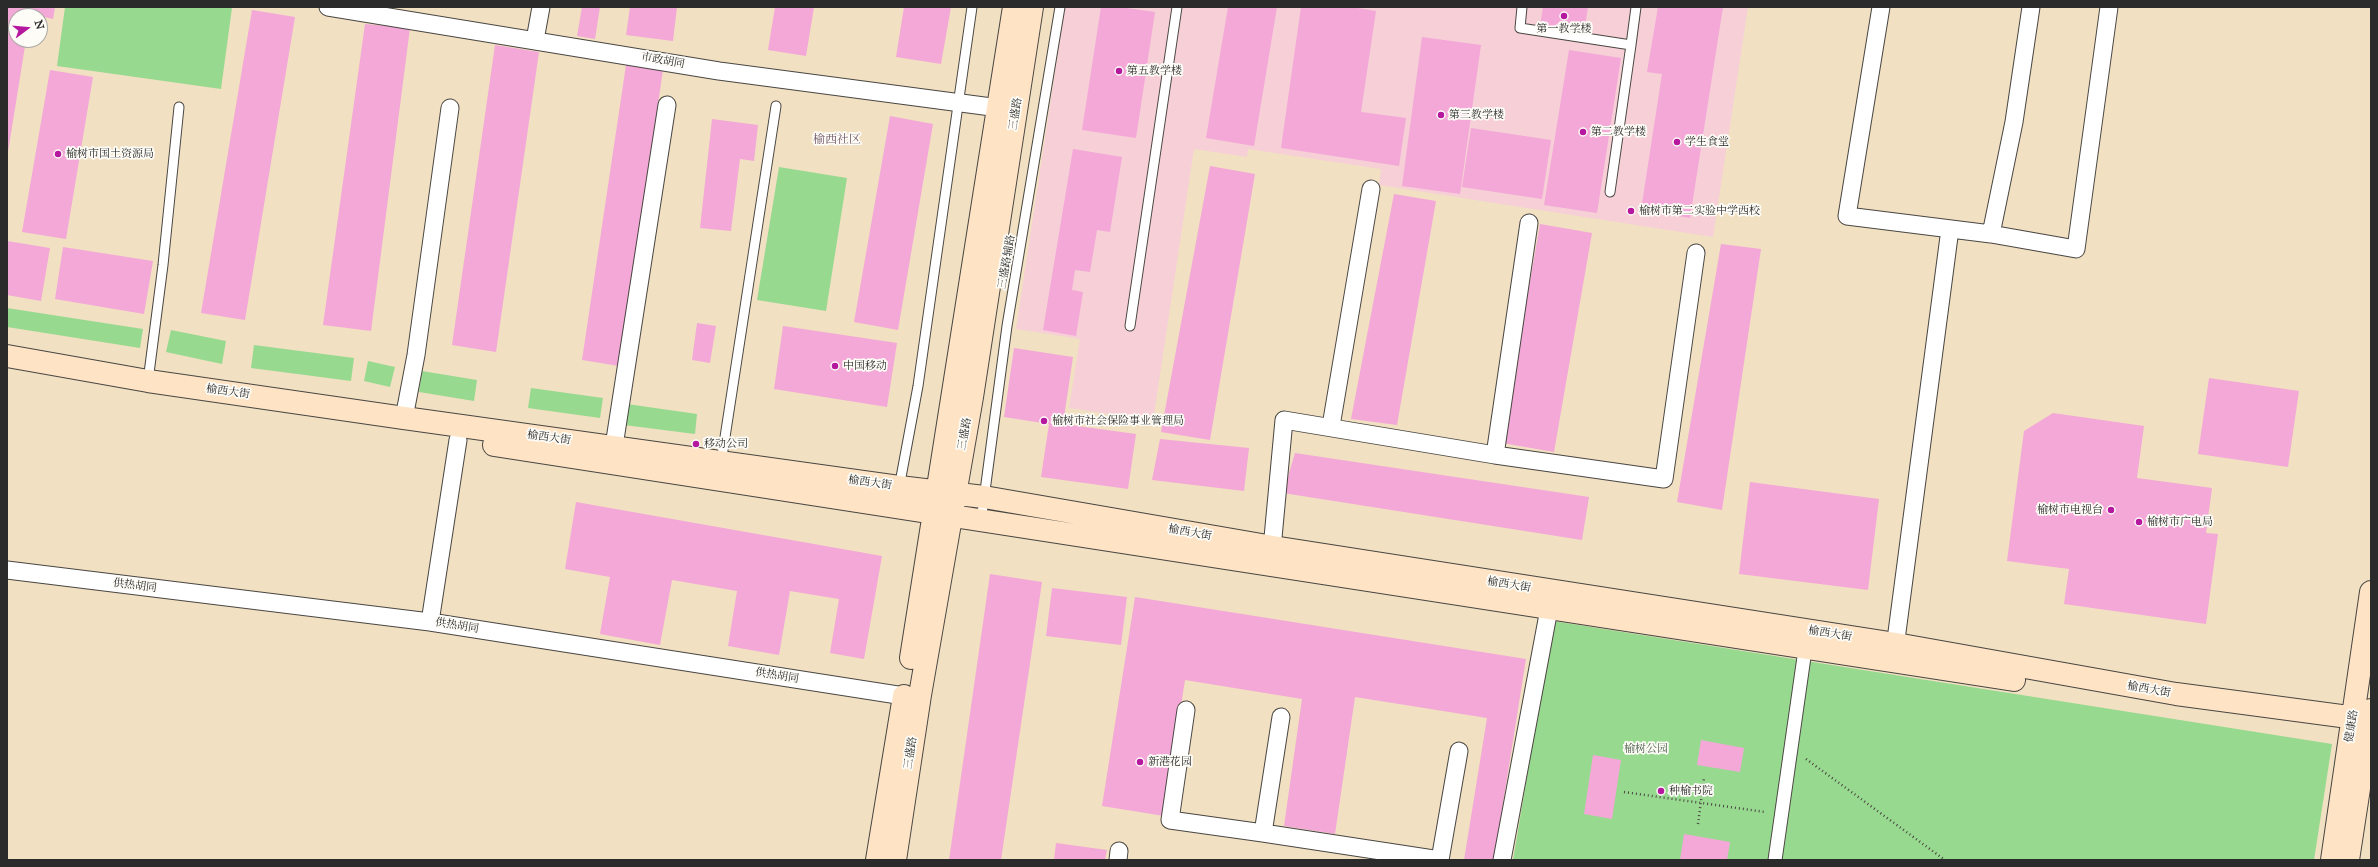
<!DOCTYPE html>
<meta charset="utf-8">
<style>
body{margin:0}
#map{position:relative;width:2378px;height:867px;overflow:hidden;background:#f1e0c2;font-family:"IM FELL Great Primer",serif}
canvas{display:block}
.frame{position:absolute;inset:0;border:8px solid #2b2b2b;pointer-events:none}
.north{position:absolute;left:8px;top:8px;width:40px;height:40px;box-sizing:border-box;background:#fdfcf7;border:1px solid #a9a8a5;border-radius:50%;rotate:74deg;font-size:11px;font-weight:700;line-height:16px;text-align:center;color:#2b2b2b}
.north::after{content:'';display:block;margin:auto;width:14px;height:18px;background:#b5179e;clip-path:polygon(50% 0,100% 100%,50% 72%,0 100%)}
</style>
<div id="map">
<canvas width="2378" height="867"></canvas>
<div class="frame"></div>
<div class="north">N</div>
</div>
<script>
const ctx = document.querySelector('canvas').getContext('2d');
ctx.lineJoin = 'round';
function fill(path, color) {
  ctx.fillStyle = color;
  ctx.fill(path, 'evenodd');
}
function stroke(path, color, width, dash) {
  ctx.strokeStyle = color;
  ctx.lineWidth = width;
  ctx.lineCap = dash ? 'butt' : 'round';
  ctx.setLineDash(dash || []);
  ctx.stroke(path);
}
function drawText(font, color, halo, rows, align = 'center') {
  ctx.font = font + ' "IM FELL Great Primer","Noto Serif SC",serif';
  ctx.lineWidth = 3.5;
  ctx.setLineDash([]);
  ctx.textBaseline = 'middle';
  ctx.strokeStyle = halo;
  ctx.fillStyle = color;
  for (const [text, x, y, turn = 0] of rows) {
    ctx.save();
    ctx.translate(x, y);
    ctx.rotate((+turn || 0) * Math.PI / 180);
    ctx.textAlign = isNaN(turn) ? turn : align;
    if (halo) ctx.strokeText(text, 0, 0);
    ctx.fillText(text, 0, 0);
    ctx.restore();
  }
}
fill(new Path2D(`
 M1065,7H1748L1713,237L1379,185L1381,169L1248,149L1247,157L1194,149L1153,421L1069,408L1080,339L1016,329Z`), '#f6cfd7');
fill(new Path2D(`
 M65,7L232,8L221,89L57,66Z
 M779,167L847,178L826,311L757,300Z
 M7,308L143,329L140,348L7,327Z
 M171,330L226,341L222,364L166,352Z
 M254,345L354,358L351,381L251,368Z
 M368,361L395,367L390,387L364,381Z
 M422,371L477,380L474,401L419,392Z
 M531,388L603,398L600,418L528,408Z
 M627,404L697,414L695,434L624,425Z
 M1553,621L2332,744L2314,860H1513Z`), '#98d990');
fill(new Path2D(`
 M7,7H55L53,19L40,16H16V40H26L8,152Z
 M582,7H600L595,39L577,36Z
 M630,7H677L673,41L626,35Z
 M775,7H814L806,56L768,50Z
 M904,7H951L941,64L896,57Z
 M1101,7H1119L1155,12L1136,138L1082,130Z
 M1228,7H1277L1254,146L1206,138Z
 M1301,7H1351L1376,11L1361,112L1406,118L1399,166L1281,148Z
 M1543,7H1588L1584,32L1540,26Z
 M1658,7H1723L1690,218L1641,210L1662,74L1647,72Z
 M252,10L295,17L245,320L201,313Z
 M365,24L410,28L371,331L323,325Z
 M1422,37L1481,45L1460,194L1402,186Z
 M495,45L539,52L496,352L452,345Z
 M1569,50L1621,58L1597,213L1544,205Z
 M626,65L663,70L619,366L582,360Z
 M50,70L93,77L66,239L22,232Z
 M890,116L933,124L898,330L854,322Z
 M712,119L758,125L754,161L740,159L731,231L700,228Z
 M1471,128L1551,140L1542,199L1462,187Z
 M1073,149L1122,157L1110,232L1097,230L1090,272L1075,270L1072,290L1083,292L1076,336L1043,330Z
 M1210,166L1255,174L1210,440L1161,432Z
 M1394,194L1436,201L1397,425L1351,419Z
 M1540,224L1592,233L1554,452L1502,443Z
 M7,241L50,248L41,301L7,295Z
 M1721,244L1761,249L1722,510L1677,502Z
 M63,247L153,261L144,314L55,299Z
 M697,323L716,326L710,363L692,360Z
 M783,326L897,343L887,407L774,389Z
 M1014,348L1073,357L1063,424L1136,434L1128,489L1041,477L1049,424L1004,417Z
 M2209,378L2299,391L2288,467L2198,454Z
 M2053,413L2144,426L2137,478L2212,488L2206,533L2218,534L2206,624L2064,604L2069,569L2007,561L2024,431Z
 M1160,439L1249,448L1244,491L1152,480Z
 M1295,453L1589,497L1582,540L1283,493Z
 M1750,482L1879,499L1868,590L1739,574Z
 M576,502L882,556L864,659L830,653L839,599L790,591L779,655L728,646L737,591L672,580L660,645L600,634L610,577L565,569Z
 M990,574L1042,582L1001,860H949Z
 M1052,588L1127,597L1121,645L1046,636Z
 M1135,597L1526,659L1494,860H1464L1487,718L1355,697L1335,834L1284,826L1302,699L1185,680L1164,816L1102,806Z
 M1701,740L1744,748L1740,772L1697,765Z
 M1593,755L1621,760L1612,819L1584,814Z
 M1684,834L1730,842L1727,860H1680Z
 M1056,843L1107,850L1105,860H1054Z`), '#f3a8d7');
const service = new Path2D(`
 M1522,7L1520,28L1631,45L1636,7
 M1610,192L1631,45
 M1130,326L1177,7
 M148,381L163,265L179,107
 M721,463L776,106
 M899,488L918,386L972,7
 M981,521L1007,326L1060,7`);
const pedestrian = new Path2D(`
 M1775,860L1805,650`);
const minor = new Path2D(`
 M328,7L719,71L999,108
 M1881,7L1847,216L1991,234L2076,249L2109,7
 M535,40L541,7
 M1991,234L2014,122L2031,7
 M404,418L416,355L450,108
 M1331,426L1371,189
 M614,446L667,105
 M1495,455L1529,223
 M1271,559L1284,420L1495,455L1664,479L1696,253
 M7,570L430,622L904,696
 M430,622L458,440
 M1894,655L1950,229
 M1186,710L1170,820L1263,833
 M1281,717L1263,833L1440,860
 M1118,860L1119,851
 M1440,860L1459,751
 M1502,860L1549,609`);
const secondary = new Path2D(`
 M7,356L148,381L404,418L899,487L984,497L1273,547L1896,644L2176,694L2371,720
 M494,445L2014,680
 M911,658L1014,7
 M877,860L904,696
 M895,860L920,695L972,397L1032,7
 M2332,860L2371,592
 M2348,860L2371,710`);
stroke(service, '#494642', 11);
stroke(pedestrian, '#494642', 15);
stroke(minor, '#494642', 19);
stroke(secondary, '#494642', 24);
stroke(new Path2D(`
 M1806,759L1945,860
 M1624,792L1765,812
 M1698,824L1704,778`), '#494642', 2.5, [1, 3]);
stroke(service, '#fff', 9);
stroke(pedestrian, '#fff', 13);
stroke(minor, '#fff', 17);
stroke(secondary, '#fee4c5', 22);
for (const [x, y, r, color] of [
 [1564,16,4,"#b5179e"],
 [1119,71,4,"#b5179e"],
 [1441,115,4,"#b5179e"],
 [1583,132,4,"#b5179e"],
 [1677,142,4,"#b5179e"],
 [58,154,4,"#b5179e"],
 [1631,211,4,"#b5179e"],
 [835,366,4,"#b5179e"],
 [1044,421,4,"#b5179e"],
 [696,444,4,"#b5179e"],
 [2111,510,4,"#b5179e"],
 [2139,522,4,"#b5179e"],
 [1140,762,4,"#b5179e"],
 [1661,791,4,"#b5179e"]
]) {
  const dot = new Path2D();
  dot.arc(x, y, r, 0, 2 * Math.PI);
  ctx.fillStyle = color;
  ctx.fill(dot);
  stroke(dot, '#fdfcf7', 1.5);
}
drawText('11px', '#2b2b2b', '#fdfcf7', [
 ["第一教学楼",1564,29,"center"],
 ["第五教学楼",1127,71],
 ["第三教学楼",1449,115],
 ["第二教学楼",1591,132],
 ["学生食堂",1685,142],
 ["榆树市国土资源局",66,154],
 ["榆树市第二实验中学西校",1639,211],
 ["中国移动",843,366],
 ["榆树市社会保险事业管理局",1052,421],
 ["移动公司",704,444],
 ["榆树市电视台",2103,510,"right"],
 ["榆树市广电局",2147,522],
 ["新港花园",1148,762],
 ["种榆书院",1669,791]
], 'left');
drawText('11px', '#2b2b2b', '#fdfcf7', [
 ["市政胡同",663,61,10],
 ["三盛路",1016,114,-81],
 ["三盛路辅路",1007,262,-80],
 ["榆西大街",228,392,8],
 ["三盛路",965,434,-80],
 ["榆西大街",549,438,8],
 ["榆西大街",870,483,8],
 ["榆西大街",1190,533,10],
 ["榆西大街",1509,585,9],
 ["供热胡同",135,586,7],
 ["供热胡同",457,626,9],
 ["榆西大街",1830,634,9],
 ["供热胡同",777,676,9],
 ["榆西大街",2149,690,10],
 ["健康路",2352,726,-81],
 ["三盛路",911,753,-81]
]);
drawText('11px', '#4c5f49', '#fdfcf7', [
 ["榆树公园",1646,749]
]);
drawText('12px', '#715767', '#fdfcf7', [
 ["榆西社区",837,140]
]);
</script>
